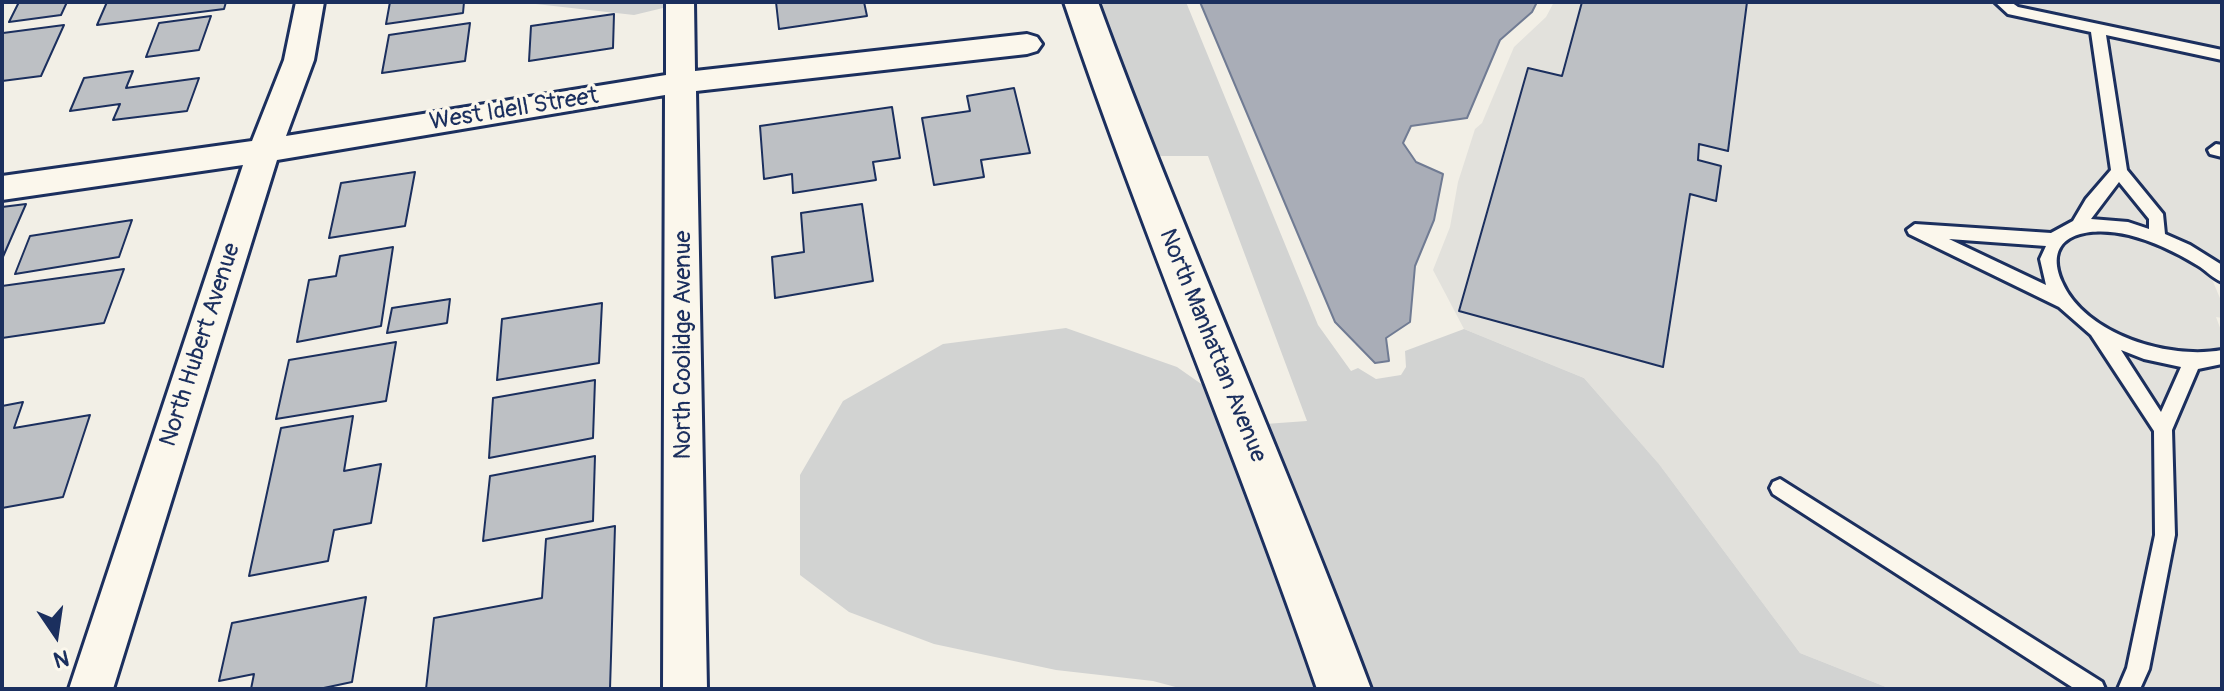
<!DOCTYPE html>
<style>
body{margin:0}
#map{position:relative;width:2224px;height:691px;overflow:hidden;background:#f2efe6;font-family:Pangolin,sans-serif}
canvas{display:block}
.frame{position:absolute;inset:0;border:4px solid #1b2f5e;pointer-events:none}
.north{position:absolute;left:16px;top:595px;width:80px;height:80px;-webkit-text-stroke:6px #fbf7ec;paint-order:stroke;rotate:167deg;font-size:22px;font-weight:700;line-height:32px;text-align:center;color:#1b2f5e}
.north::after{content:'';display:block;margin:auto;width:28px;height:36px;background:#1b2f5e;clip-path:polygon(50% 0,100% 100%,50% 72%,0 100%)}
</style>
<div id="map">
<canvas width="2224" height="691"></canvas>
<div class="frame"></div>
<div class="north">N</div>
</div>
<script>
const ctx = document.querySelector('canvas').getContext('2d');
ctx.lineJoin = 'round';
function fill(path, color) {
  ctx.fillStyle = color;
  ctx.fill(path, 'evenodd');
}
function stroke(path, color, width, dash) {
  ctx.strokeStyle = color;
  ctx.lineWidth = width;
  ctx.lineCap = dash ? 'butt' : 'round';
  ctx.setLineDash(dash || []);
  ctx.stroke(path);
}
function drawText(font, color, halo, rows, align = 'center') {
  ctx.font = font + ' Pangolin,sans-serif';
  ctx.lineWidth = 7;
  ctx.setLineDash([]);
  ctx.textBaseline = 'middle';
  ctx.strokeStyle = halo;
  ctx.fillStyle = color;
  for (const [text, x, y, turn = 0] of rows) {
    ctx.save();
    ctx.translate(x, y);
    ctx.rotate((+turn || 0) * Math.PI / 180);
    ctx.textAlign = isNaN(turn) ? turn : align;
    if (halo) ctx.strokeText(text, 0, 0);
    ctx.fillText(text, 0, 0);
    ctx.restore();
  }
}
fill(new Path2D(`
 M1554,2H2222V274L2209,272L2222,303V318L2216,317L2222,333V689H1891L1800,653L1659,464L1584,378L1464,329L1433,270L1450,227L1458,182L1475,129L1482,123L1514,47L1546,17Z`), '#e2e1dc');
fill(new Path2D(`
 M518,2H663V8L634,15Z
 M1097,2H1186L1318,325L1351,371L1358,368L1376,379L1401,375L1406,367L1405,351L1464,329L1584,378L1659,464L1800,653L1891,689H1369L1335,594L1265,424L1307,421L1208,156H1155Z
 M1066,328L1177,367L1207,388L1290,604L1318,689H1183L1153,681L1056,670L934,644L849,612L800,575V475L843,401L943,344Z`), '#d2d3d2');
const water = new Path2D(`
 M1200,2H1537L1532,12L1500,40L1467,118L1411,126L1403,143L1416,162L1443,174L1434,220L1415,266L1410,322L1386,338L1389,361L1375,363L1335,322Z`);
fill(water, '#a9adb7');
stroke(water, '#707b93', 2);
const building = new Path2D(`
 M19,2H67L61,15L9,22Z
 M107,2H226L224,9L97,25Z
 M390,2H464L463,13L386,24Z
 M776,2H864L867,16L779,29Z
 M1582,2H1747L1728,151L1699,144L1698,160L1721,166L1716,201L1690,194L1663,367L1459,311L1528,68L1562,76Z
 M614,14L613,48L529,61L531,26Z
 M211,16L199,50L146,57L159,23Z
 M470,23L465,61L382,73L389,35Z
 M64,25L41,76L2,81L3,33Z
 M133,71L126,88L199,78L187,111L113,120L120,104L70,111L84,78Z
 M1014,88L1030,153L981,160L984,177L934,185L922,118L970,111L967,96Z
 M892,107L900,158L873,162L876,180L793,193L792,174L764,179L760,126Z
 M415,172L405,226L329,238L341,183Z
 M26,204L2,259V207Z
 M862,204L873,281L775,298L772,257L804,252L801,213Z
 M132,220L119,257L15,274L30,236Z
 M393,247L381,326L297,342L309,280L336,276L340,256Z
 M124,269L104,323L2,338V286Z
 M450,299L447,323L387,333L392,308Z
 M602,303L599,363L497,380L502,319Z
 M396,342L386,401L276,419L289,360Z
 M595,380L593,438L489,458L493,398Z
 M23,402L14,428L90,415L63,497L2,508V406Z
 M353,416L344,471L381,464L371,523L334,530L328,561L249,576L281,428Z
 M595,456L593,521L483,541L490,476Z
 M615,526L610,689H426L434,618L542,598L546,539Z
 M366,597L352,682L319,689H251L254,674L219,681L232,623Z`);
fill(building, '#bdc0c4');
stroke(building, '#1b2f5e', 2);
const service = new Path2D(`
 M1995,2H2011L2018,7L2222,50V60L2106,35L2127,170L2163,214L2165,234L2190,245L2222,265V282C2212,278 2206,270 2197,265C2176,252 2153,241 2129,235C2094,226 2040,231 2062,282C2085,335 2170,360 2222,350V364L2198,369L2172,430L2175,535L2149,669L2140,689H2118L2127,668L2155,535L2154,431L2091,335L2059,307L1909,234L1907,230L1915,224L2051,233L2073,221L2086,199L2111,170L2091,32L2008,14ZM2119,182L2149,219V229L2128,222L2091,219ZM1949,239L2046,246L2040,259L2046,285ZM2121,350L2144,359L2181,367L2161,412Z
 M2216,144L2222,145V157L2210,154L2208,150Z
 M1780,479L2102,682L2105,689H2075L1773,494L1770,488L1773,482Z`);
const minor = new Path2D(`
 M296,2H324L314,60L286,136L666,75V2H694L695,71L1027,34L1037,37L1042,44L1037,51L1027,54L696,91L707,689H663L665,95L277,160L113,689H69L243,165L2,200V176L252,141L284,60Z`);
const tertiary = new Path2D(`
 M1064,2H1098C1183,234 1285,458 1371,689H1317C1238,458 1142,234 1064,2Z`);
stroke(service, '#1b2f5e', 6);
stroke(minor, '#1b2f5e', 6);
stroke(tertiary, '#1b2f5e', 6);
fill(service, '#fbf7ec');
fill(minor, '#fbf7ec');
fill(tertiary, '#fbf7ec');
drawText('24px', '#1b2f5e', '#fbf7ec', [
 ["West Idell Street",514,110,-9],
 ["North Hubert Avenue",201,345,-72],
 ["North Coolidge Avenue",684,345,-90],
 ["North Manhattan Avenue",1212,346,68]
]);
</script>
